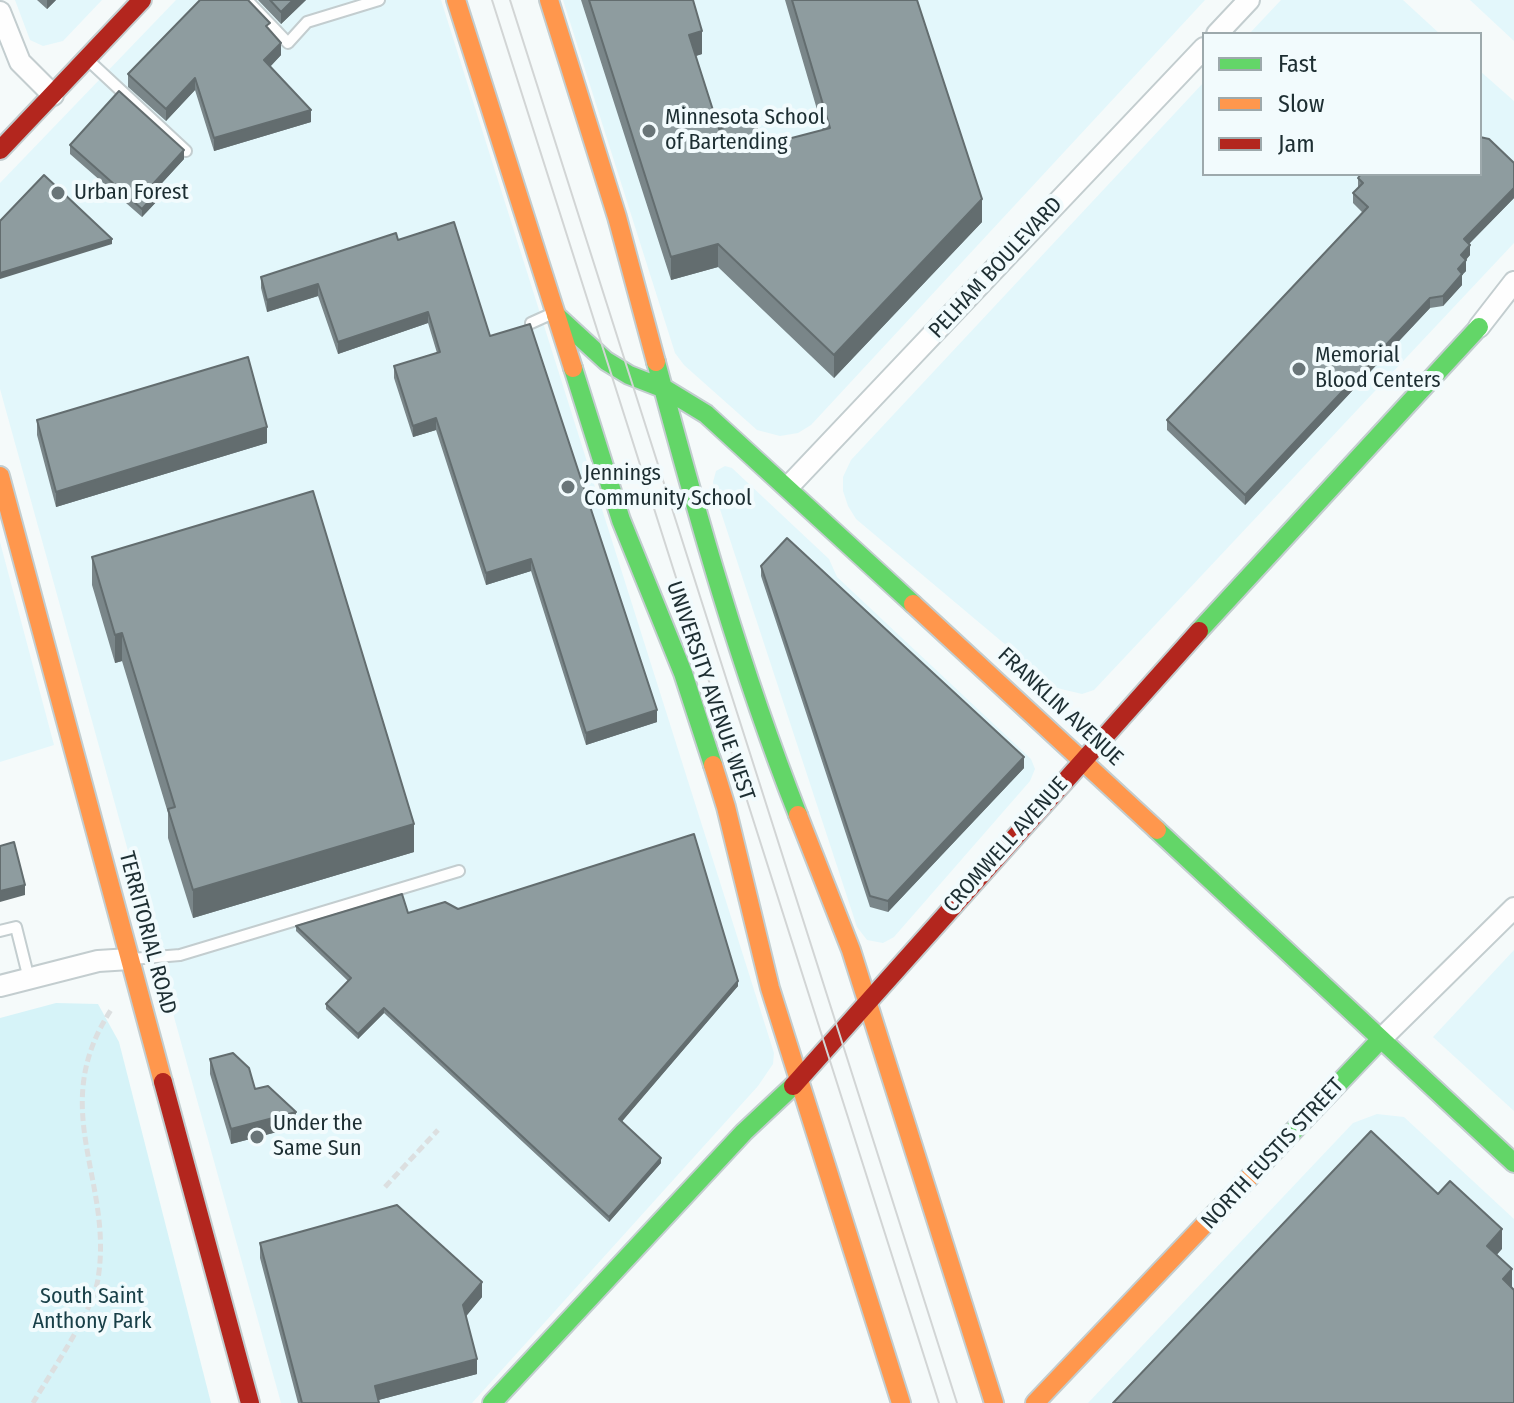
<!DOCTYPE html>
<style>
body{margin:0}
#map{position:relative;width:1514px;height:1403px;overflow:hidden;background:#f5fafa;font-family:"Fira Sans Condensed",sans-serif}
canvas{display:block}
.legend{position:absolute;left:1202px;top:32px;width:280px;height:144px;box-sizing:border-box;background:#f2fbfd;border:2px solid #9da9ac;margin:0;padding:10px 14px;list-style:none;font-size:24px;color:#1d2e32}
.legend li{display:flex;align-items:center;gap:16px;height:40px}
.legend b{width:40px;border:2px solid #9da9ac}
</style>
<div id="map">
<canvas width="1514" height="1403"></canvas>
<ul class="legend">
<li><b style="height:10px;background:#63d668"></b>Fast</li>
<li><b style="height:10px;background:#ff974d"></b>Slow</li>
<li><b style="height:10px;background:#b3261e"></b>Jam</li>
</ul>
</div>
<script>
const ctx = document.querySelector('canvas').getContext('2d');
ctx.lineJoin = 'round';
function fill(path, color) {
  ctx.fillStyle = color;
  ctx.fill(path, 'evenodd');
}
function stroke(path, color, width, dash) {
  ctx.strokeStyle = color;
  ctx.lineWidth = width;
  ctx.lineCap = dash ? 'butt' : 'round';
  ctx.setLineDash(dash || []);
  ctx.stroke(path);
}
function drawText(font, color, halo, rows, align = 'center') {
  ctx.font = font + ' "Fira Sans Condensed",sans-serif';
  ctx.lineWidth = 8;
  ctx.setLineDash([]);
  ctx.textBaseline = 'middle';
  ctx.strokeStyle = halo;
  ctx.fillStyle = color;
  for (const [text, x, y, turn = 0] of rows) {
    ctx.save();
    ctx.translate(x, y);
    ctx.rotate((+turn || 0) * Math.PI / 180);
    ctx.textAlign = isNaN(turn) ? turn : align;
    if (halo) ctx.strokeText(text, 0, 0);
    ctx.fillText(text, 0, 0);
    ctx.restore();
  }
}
fill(new Path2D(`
 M15,0H102L63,41L43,46L30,40Z
 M176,0H441L774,1053L773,1064L758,1086L472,1403H281L0,389V183Z
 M563,0H1205L811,425L798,433L780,436L757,430L684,365L675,353Z
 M1281,0H1403L1440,34H1249Z
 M1470,0H1514V41Z
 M1480,71L1514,101V243L1094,690L1082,694L1057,688L856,519L848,506L843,491V477L851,460L1204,82V174H1480Z
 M725,466L732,468L829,559L837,577L1031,759L1035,769L1030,781L894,937L883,943L867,940L857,927L715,494L713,482L716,471Z
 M0,542L54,745L0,762Z
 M1514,950V1111L1433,1037Z
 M1377,1114L1404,1117L1514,1219V1403H1088L1353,1123Z`), '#e3f7fb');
fill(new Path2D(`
 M56,1003L98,1004L119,1042L211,1403H0V1018Z`), '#d6f3f8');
const lane = new Path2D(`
 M247,0L288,43L307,22L379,0
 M88,60L186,151
 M531,323L551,314
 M0,931L16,927L29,979
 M132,959L180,955L459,871`);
const street = new Path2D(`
 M0,12L20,62L53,95
 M1217,34L1249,0
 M1479,327L1514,282
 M788,487L1204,48
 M0,986L98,961L130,959
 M1381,1039L1514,908`);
const fast = new Path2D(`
 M556,315L606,361L629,375L665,389L706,414L913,604
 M656,362C697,515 740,668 798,815
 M573,368L621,520L683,673L713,765
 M1199,631L1479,327
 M1157,830L1514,1163
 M1281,1144L1381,1039
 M492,1403L744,1132L793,1086`);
const slow = new Path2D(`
 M456,0L573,368
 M549,0L617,217L656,362
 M0,476L163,1082
 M913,604L1157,830
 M713,765L726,807L770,988L901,1403
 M798,815L851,950L994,1403
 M1035,1403L1281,1144`);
const jam = new Path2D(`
 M0,150L142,0
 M163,1082L250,1403
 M793,1086L1199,631`);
stroke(lane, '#c3cdcf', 14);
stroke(street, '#c3cdcf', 24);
stroke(fast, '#c3cdcf', 22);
stroke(slow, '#c3cdcf', 22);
stroke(jam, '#c3cdcf', 22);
stroke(new Path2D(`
 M385,1187L438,1130
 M33,1403C51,1372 93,1311 98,1279C114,1180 46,1109 111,1010`), '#dcdfe0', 5, [8, 4]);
stroke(lane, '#fefefe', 10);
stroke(street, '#fefefe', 20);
stroke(fast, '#63d668', 18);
stroke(slow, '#ff974d', 18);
stroke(jam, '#b3261e', 18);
stroke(new Path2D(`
 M492,0L939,1403
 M510,0L957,1403`), '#d2d5d5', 2);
fill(new Path2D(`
 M37,0H56L47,9Z
 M258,0H306L281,24Z
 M581,0H693L702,54L696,56L719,129L761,146L823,130L785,0H917L982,222L834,378L718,267L671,280Z
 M270,30L281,55L270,67L311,122L214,151L195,90L166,121L128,87V74Z
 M70,145L184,159L157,188L159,199L142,217L70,154Z
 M1514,163V198L1469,244L1470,255L1466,260V271L1462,275V285L1443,306L1430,308L1245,505L1167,430V420L1363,213L1353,203V193L1358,188V178L1360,175L1359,174H1480Z
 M398,240L490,336L657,722L586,745L531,571L486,585L436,430L413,437L394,378V366L437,353L428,323L338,354L318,296L267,312L261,288V277Z
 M37,420L267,443L56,507L37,435Z
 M92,557L414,852L193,918L168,838V813L122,661L115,663L92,585Z
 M761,566L1024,768L888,912L870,907L761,576Z
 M458,909L738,986L621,1122L661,1163L609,1222L384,1013L358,1039L326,1009V1004L348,981L296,931V926L408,913Z
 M210,1059L255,1089L296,1127L231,1144L210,1074Z
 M260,1243L482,1297L466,1316L477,1374L378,1400L379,1403H298L260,1258Z`), '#7a8689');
fill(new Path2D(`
 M47,0H56L47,9Z
 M293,0H306L281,24V12Z
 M702,31V54L689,58V35Z
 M281,43V55L264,73V60Z
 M195,78V90L166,121V109Z
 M311,110V122L214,151V138Z
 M184,150V159L153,193V184Z
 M1514,188V198L1464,249V239Z
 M159,190V199L142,217V209Z
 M982,199V222L834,378V355Z
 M112,239V244L0,279V273Z
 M718,244V267L671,280V257Z
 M1470,245V255L1461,265V255Z
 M1466,260V271L1462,275V285L1443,306V296L1458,269Z
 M318,284V296L267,312V300Z
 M1430,298V308L1245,505V495Z
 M428,312V323L338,354V342Z
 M436,418V430L413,437V426Z
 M267,427V443L56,507V492Z
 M531,559V571L486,585V573Z
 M122,633V661L115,663V635Z
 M657,710V722L586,745V733Z
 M1024,757V768L888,912V901Z
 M414,824V852L193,918V890Z
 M25,885V895L0,902V891Z
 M738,981V986L619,1125V1119Z
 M384,1008V1013L358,1039V1034Z
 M296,1112V1127L231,1144V1129Z
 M661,1158V1163L609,1222V1217Z
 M1502,1229V1249L1487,1266V1246Z
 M1512,1269V1289L1503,1279Z
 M482,1282V1297L463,1320V1305Z
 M477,1359V1374L375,1401V1386Z`), '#636d6f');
const building = new Path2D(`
 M200,0H248L270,23L266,26L281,43L264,60L311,110L214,138L195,78L166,109L128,74Z
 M270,0H293L281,12Z
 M589,0H693L702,31L689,35L719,129L754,116L761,146L830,128L792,0H917L982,199L834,355L718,244L671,257Z
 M119,91L184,150L153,184L159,190L142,209L70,145Z
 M1480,137L1489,139L1514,163V188L1464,239L1470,245L1461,255L1466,260L1458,269L1462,274L1443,296L1430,298L1245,495L1167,420L1368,207L1353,193L1363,183L1358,178L1361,174H1480Z
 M44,175L112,239L0,273V221Z
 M454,222L490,336L530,324L657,710L586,733L531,559L486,573L436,418L413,426L394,366L440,352L428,312L338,342L318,284L267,300L261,277L396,233L398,240Z
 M248,357L267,427L56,492L37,420Z
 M313,491L414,824L193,890L168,809L175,807L122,633L115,635L92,557Z
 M787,538L1024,757L888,901L870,896L761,566Z
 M694,834L738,981L619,1119L661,1158L609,1217L384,1008L358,1034L326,1004L351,978L296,926L402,894L408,913L445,902L458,909Z
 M14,842L25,885L0,891V846Z
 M233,1053L249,1068L255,1089L268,1086L296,1112L231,1129L210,1059Z
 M1371,1131L1438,1194L1450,1181L1502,1229L1487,1246L1512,1269L1503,1279L1514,1290V1403H1113Z
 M397,1205L482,1282L463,1305L477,1359L375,1386L379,1403H302L260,1243Z`);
fill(building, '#8e9c9f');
stroke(building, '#636d6f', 2);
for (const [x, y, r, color] of [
 [649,131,8,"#697578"],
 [58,193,8,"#697578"],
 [1299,369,8,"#697578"],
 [568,487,8,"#697578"],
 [257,1137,8,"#697578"]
]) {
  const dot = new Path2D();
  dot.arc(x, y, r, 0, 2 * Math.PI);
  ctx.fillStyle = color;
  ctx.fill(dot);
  stroke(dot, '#f2fbfd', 3);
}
drawText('22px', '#1d2e32', '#f2fbfd', [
 ["Minnesota School",665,118],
 ["of Bartending",665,143],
 ["Urban Forest",74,193],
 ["Memorial",1315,356],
 ["Blood Centers",1315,381],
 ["Jennings",584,474],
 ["Community School",584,499],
 ["Under the",273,1124],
 ["Same Sun",273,1149]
], 'left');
drawText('22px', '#1d2e32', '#f2fbfd', [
 ["PELHAM BOULEVARD",996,268,-47],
 ["UNIVERSITY AVENUE WEST",710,691,71],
 ["FRANKLIN AVENUE",1060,707,43],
 ["CROMWELL AVENUE",1006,845,-48],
 ["TERRITORIAL ROAD",147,933,75],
 ["NORTH EUSTIS STREET",1273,1154,-47]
]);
drawText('22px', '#194048', '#f2fbfd', [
 ["South Saint",92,1297],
 ["Anthony Park",92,1322]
]);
</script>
